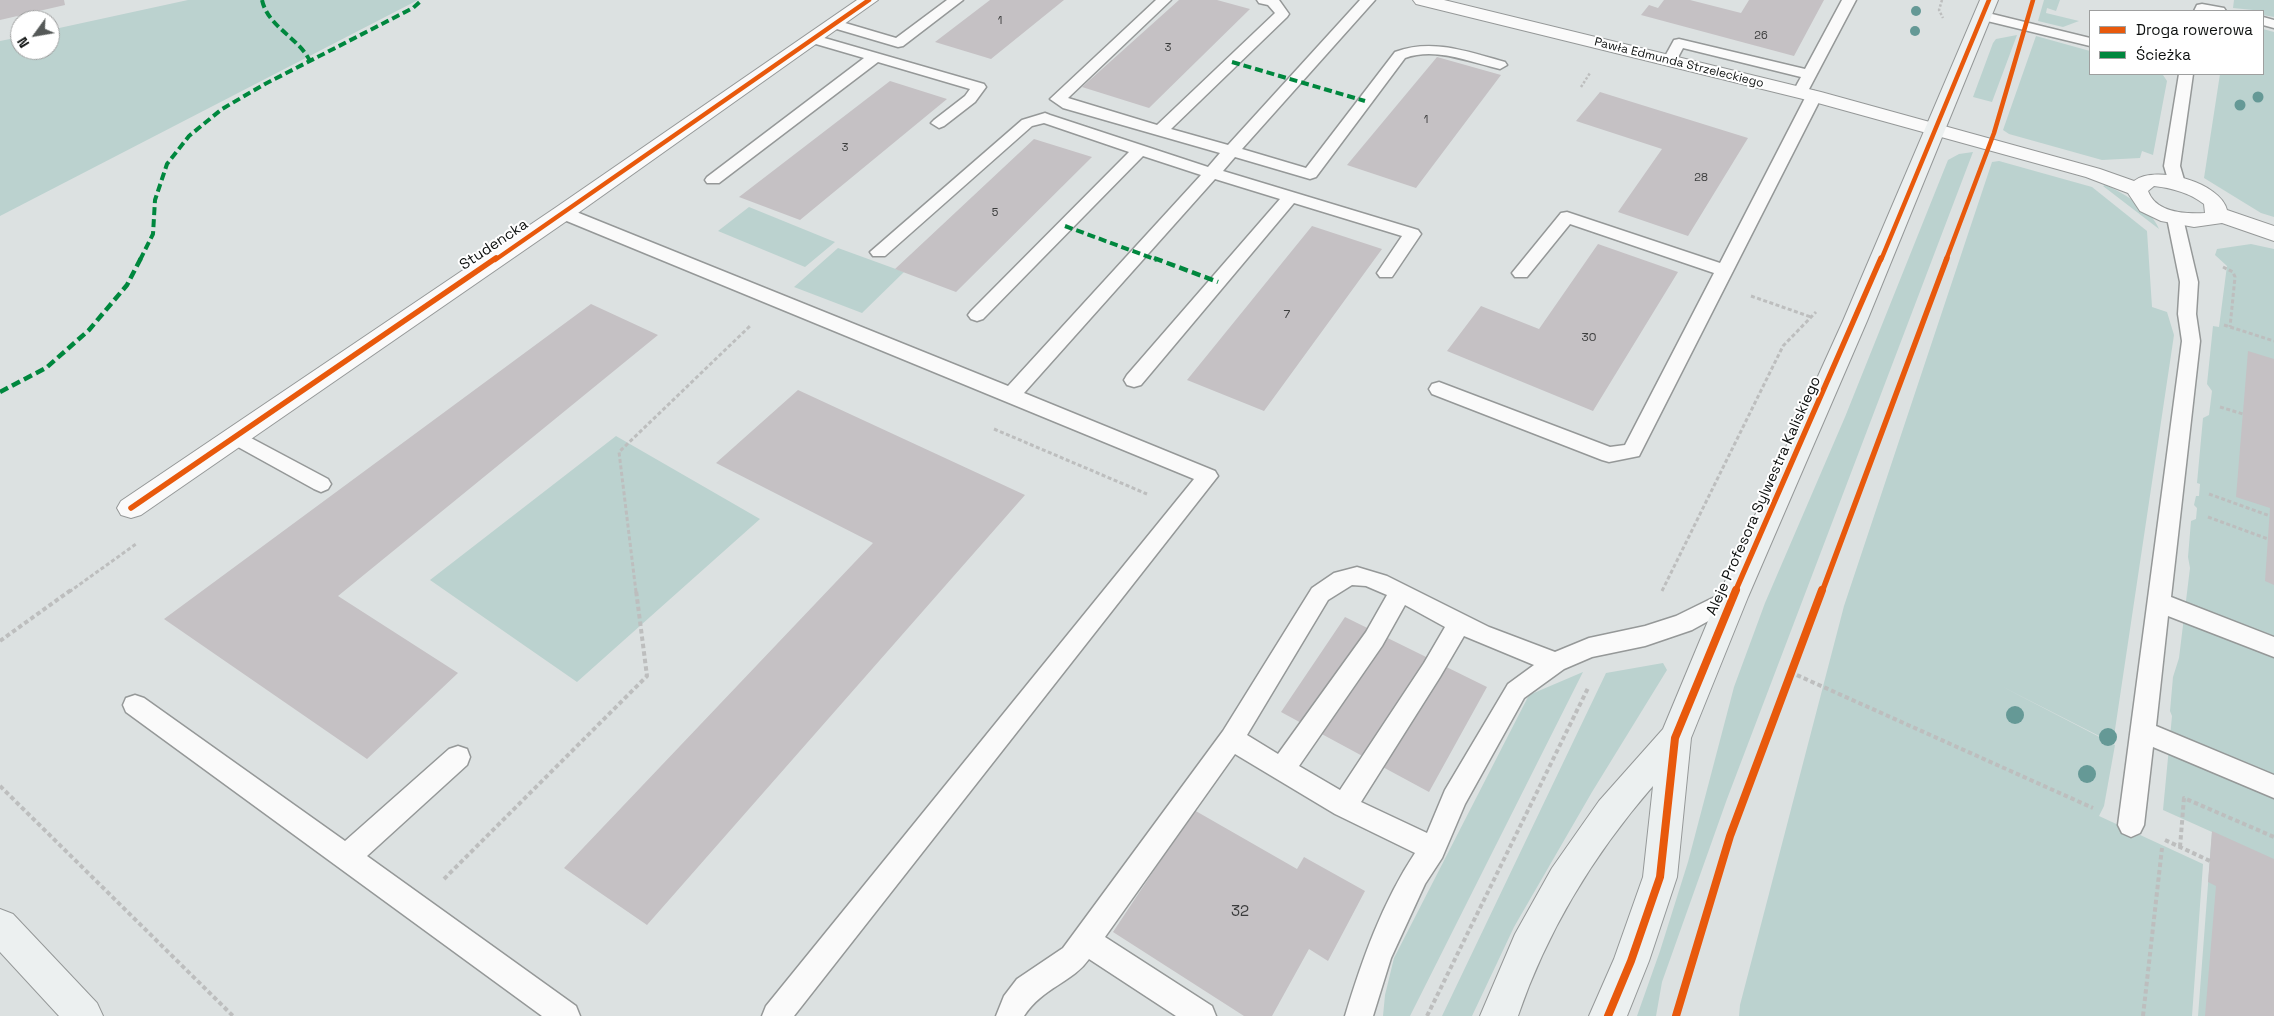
<!DOCTYPE html>
<meta charset="utf-8">
<style>
body{margin:0}
#map{position:relative;width:2274px;height:1016px;overflow:hidden;background:#dce1e1;font-family:"Space Grotesk",sans-serif}
canvas{display:block}
.legend{position:absolute;left:2089px;top:10px;width:175px;height:65px;box-sizing:border-box;background:#fff;border:1px solid #9e9f9f;margin:0;padding:6px 9px;list-style:none;font-size:15px;color:#0d100f}
.legend li{display:flex;align-items:center;gap:10px;height:25px}
.legend b{width:25px;border:1px solid #9e9f9f}
.north{position:absolute;left:10px;top:10px;width:50px;height:50px;box-sizing:border-box;background:#fff;border:1px solid #9e9f9f;border-radius:50%;rotate:238deg;font-size:14px;font-weight:700;line-height:20px;text-align:center;color:#0d100f}
.north::after{content:'';display:block;margin:auto;width:18px;height:22px;background:#555958;clip-path:polygon(50% 0,100% 100%,50% 72%,0 100%)}
</style>
<div id="map">
<canvas width="2274" height="1016"></canvas>
<ul class="legend">
<li><b style="height:6px;background:#e8590c"></b>Droga rowerowa</li>
<li><b style="height:6px;background:#00873e"></b>Ścieżka</li>
</ul>
<div class="north">N</div>
</div>
<script>
const ctx = document.querySelector('canvas').getContext('2d');
ctx.lineJoin = 'round';
function fill(path, color) {
  ctx.fillStyle = color;
  ctx.fill(path, 'evenodd');
}
function stroke(path, color, width, dash) {
  ctx.strokeStyle = color;
  ctx.lineWidth = width;
  ctx.lineCap = dash ? 'butt' : 'round';
  ctx.setLineDash(dash || []);
  ctx.stroke(path);
}
function drawText(font, color, halo, rows, align = 'center') {
  ctx.font = font + ' "Space Grotesk",sans-serif';
  ctx.lineWidth = 4;
  ctx.setLineDash([]);
  ctx.textBaseline = 'middle';
  ctx.strokeStyle = halo;
  ctx.fillStyle = color;
  for (const [text, x, y, turn = 0] of rows) {
    ctx.save();
    ctx.translate(x, y);
    ctx.rotate((+turn || 0) * Math.PI / 180);
    ctx.textAlign = isNaN(turn) ? turn : align;
    if (halo) ctx.strokeText(text, 0, 0);
    ctx.fillText(text, 0, 0);
    ctx.restore();
  }
}
fill(new Path2D(`
 M188,0H418L0,216V41L20,37V50H50V30Z
 M2044,0H2060L2056,11L2047,8L2046,13L2079,21L2063,27L2038,21Z
 M2234,0H2274V17L2263,15V11L2233,8Z
 M2263,29L2274,32V217L2261,213L2204,178L2220,74H2263Z
 M2017,35L1992,102L1973,97L1993,43L1996,39Z
 M2036,36L2090,51V74L2163,75L2167,81L2153,155L2142,151L2140,158L2102,160L2009,134L2003,130Z
 M1973,152L1727,799L1662,982L1656,1016H1637L1660,951L1688,862L1734,687L1765,603L1845,417L1948,160L1959,154Z
 M1999,161L2092,187L2147,231L2152,307L2167,312L2174,335L2113,743L2001,686L2115,745L2104,806L2099,816L2203,864L2192,1016H1739L1740,1005L1844,606L1992,162Z
 M2105,185C2124,193 2151,209 2159,229L2103,186Z
 M749,207L835,242L805,267L718,231Z
 M2251,244L2274,249V1016H2198L2212,832L2163,810L2172,716L2170,711L2173,677L2179,658L2190,568L2188,557L2191,521L2196,519L2197,508L2194,505L2196,496H2199L2200,484L2197,483L2203,418L2209,415L2212,391L2207,384L2213,326L2219,327L2227,266L2215,255L2217,249Z
 M838,248L904,272L862,313L794,287Z
 M616,436L760,519L577,682L430,580Z
 M1663,663L1667,670L1592,792L1514,927L1472,1016H1442L1606,673Z
 M1583,672L1410,1016H1383L1385,995L1394,958L1529,695Z`), '#bbd2cf');
fill(new Path2D(`
 M0,0H64L65,5L0,20Z
 M990,0H1064L991,59L935,42Z
 M1179,0H1217L1250,9L1149,108L1082,87Z
 M1664,0H1690L1741,13L1749,0H1824L1794,56L1641,15L1649,5L1658,8Z
 M1437,57L1501,75L1416,188L1347,165Z
 M890,81L947,99L800,220L739,197Z
 M1600,92L1748,138L1688,236L1618,212L1662,149L1576,121Z
 M1034,139L1092,157L956,292L895,269Z
 M1312,226L1382,249L1264,411L1187,380Z
 M1598,244L1678,272L1593,411L1447,351L1481,306L1539,329Z
 M591,304L658,335L338,596L458,673L367,759L164,619Z
 M2248,351L2274,359V585L2265,581L2270,508L2236,497Z
 M798,390L1025,495L647,925L564,868L873,543L716,463Z
 M1345,617L1487,687L1429,792L1281,712Z
 M1194,810L1297,869L1304,857L1365,891L1328,961L1309,949L1272,1016H1244L1113,932Z
 M2212,831L2274,859V1016H2205L2216,886L2208,882Z`), '#c5c1c4');
const lane = new Path2D(`
 M947,0H963L903,46L898,47L830,27L828,24L835,20L896,38Z
 M1156,0H1171L1068,98L1157,125L1275,13L1268,5L1259,3L1257,0H1279L1289,14L1287,17L1171,129L1228,145L1360,0H1375L1242,149L1306,168L1395,52C1433,38 1468,52 1505,62L1507,65L1500,69C1469,62 1436,47 1405,58L1316,177L1310,179L1235,157L1223,171L1418,230L1421,234L1392,277H1380L1377,273L1402,236L1294,203L1141,385L1134,387L1127,385L1124,380L1127,375L1280,199L1215,179L1024,393L1215,471L1218,476L794,1016H762L766,1006L1194,479L557,217L555,213L557,209H569L1008,386L1201,175L1143,156L983,319L977,321L971,319L968,315L971,311L1129,152L1044,123L1032,126L885,256H873L870,252L1022,120L1045,113L1050,115L1208,167L1220,153L1063,108L1050,99Z
 M1842,0H1856L1808,91L1803,93L1795,88L1801,77L1683,48L1675,63H1665L1663,60L1674,40L1679,39L1805,69Z
 M2202,4L2224,8L2226,11H2194L2197,5Z
 M1984,12L2090,38V46L1979,19L1977,16Z
 M2263,17L2274,20V28L2263,25Z
 M814,35L984,84L986,87L975,102L944,126L939,128L931,123L934,120L965,96L970,89L878,62L719,183H707L705,180L707,177L864,58L809,42L807,39L809,36Z
 M2179,74H2193L2180,166L2185,183L2177,188L2169,183L2164,166Z
 M1814,91L1822,96L1639,456L1609,462L1602,460L1432,394L1429,389L1432,384L1439,382L1610,447L1625,445L1714,273L1570,224L1527,277H1515L1512,273L1561,213L1567,212L1720,263L1806,96Z
 M2175,213L2181,214L2183,218L2198,282L2196,314L2200,341L2171,597L2274,637V657L2168,616L2156,726L2274,775V798L2153,747L2144,825L2140,833L2131,837L2122,833L2118,825L2182,341L2178,314L2180,282L2167,218L2169,214Z
 M236,430L328,479L331,484L328,489L321,492L314,489L229,442L226,437L229,432Z
 M1357,567L1387,576L1489,627L1555,652L1589,638L1645,626L1676,616L1733,588L1741,591L1744,597L1741,603L1692,630L1645,646L1592,657L1564,669L1524,698L1465,804L1442,858L1425,884L1391,958L1373,1016H1345C1362,960 1382,903 1415,853L1335,814L1235,754L1105,937L1212,1006L1216,1016H1176L1089,959C1073,982 1042,988 1024,1016H996L1004,996L1017,979L1063,948L1223,731L1312,588L1334,573ZM1352,585L1366,586L1387,595L1366,632L1278,754L1247,735L1328,600ZM1405,605L1445,627L1424,663L1340,790L1299,766L1382,646ZM1464,636L1534,665L1508,684L1445,790L1427,833L1361,802L1440,677Z
 M135,695L144,698L345,841L449,749L458,746L467,749L470,757L467,765L367,856L576,1006L580,1016H542L126,712L123,705L126,698Z`);
const street = new Path2D(`
 M857,0H878L571,218L141,515L131,518L121,515L117,508L121,501L555,208Z
 M1413,0H1444L1821,92L2100,169L2134,181C2156,164 2221,183 2227,210L2274,226V241L2222,223L2194,227L2161,221L2140,211L2128,193L2086,177L1807,100L1416,4ZM2154,186C2172,188 2190,193 2204,204L2205,213C2185,214 2156,213 2148,191Z`);
const secondary = new Path2D(`
 M1980,0H1998L1867,321L1748,597L1691,738L1677,877L1649,961L1627,1016H1589L1614,959L1643,877L1653,786C1594,854 1547,931 1518,1016H1480L1515,934L1552,868L1599,801L1663,729L1718,597L1843,321Z
 M0,909L13,914L97,1003L103,1016H59L0,952Z`);
stroke(lane, '#959898', 3);
stroke(street, '#959898', 2);
stroke(secondary, '#959898', 2);
stroke(new Path2D(`
 M1942,0L1939,10L1943,18
 M1581,87L1590,73`), '#bdbebe', 2.5, [2.5, 2]);
stroke(new Path2D(`
 M2223,267L2233,272L2235,277L2230,327
 M1751,296L1811,317
 M2224,325L2274,341
 M2220,407L2243,414
 M994,429L1147,494
 M2209,494L2270,516
 M2208,517L2268,539
 M1662,591L1783,346L1816,312
 M69,592L136,544
 M636,592L619,452L750,326`), '#bdbebe', 3, [4, 2.5]);
stroke(new Path2D(`
 M0,641L71,590
 M1790,672L2093,808
 M0,786L233,1016
 M2165,840L2210,861
 M2180,847L2184,798L2274,837
 M444,879L647,676L636,590
 M1427,1016L1588,688
 M2143,1016L2162,848`), '#bdbebe', 4, [4.5, 3]);
fill(lane, '#fafafa');
fill(street, '#fafafa');
fill(secondary, '#ecf0f0');
stroke(new Path2D(`
 M262,0C268,27 298,37 310,61
 M1232,62L1365,101
 M1065,226L1157,260
 M140,260L153,234L155,200L167,164L189,136L222,109L265,84L413,8L422,0`), '#00873e', 4, [8, 4]);
stroke(new Path2D(`
 M1154,258L1218,282
 M0,392L46,368L89,330L127,285L141,258`), '#00873e', 4.5, [9, 4.5]);
stroke(new Path2D(`
 M495,260L869,0
 M1881,260L1989,0
 M1946,260L1994,133L2033,0`), '#e8590c', 4.5);
stroke(new Path2D(`
 M131,508L496,258
 M1735,592L1881,258
 M1822,592L1947,258`), '#e8590c', 5.5);
stroke(new Path2D(`
 M1608,1016L1631,961L1660,877L1675,738L1736,590
 M1676,1016L1730,836L1822,590`), '#e8590c', 8);
ctx.fillStyle = '#659996';
for (const [x, y, r] of [
 [1916,11,5],
 [1915,31,5],
 [2258,97,5.5],
 [2240,105,5.5],
 [2015,715,9],
 [2108,737,9],
 [2087,774,9]
]) {
  ctx.beginPath();
  ctx.arc(x, y, r, 0, 2 * Math.PI);
  ctx.fill();
}
drawText('11px', '#3b3c3c', null, [
 ["1",1000,21],
 ["26",1761,36],
 ["3",1168,48],
 ["1",1426,120],
 ["3",845,148],
 ["28",1701,178],
 ["5",995,213]
]);
drawText('12px', '#0d100f', '#fff', [
 ["Pawła Edmunda Strzeleckiego",1679,63,14]
]);
drawText('12px', '#3b3c3c', null, [
 ["7",1287,315],
 ["30",1589,338]
]);
drawText('15px', '#0d100f', '#fff', [
 ["Studencka",494,245,-34],
 ["Aleje Profesora Sylwestra Kaliskiego",1764,496,-66]
]);
drawText('15px', '#3b3c3c', null, [
 ["32",1240,912]
]);
</script>
